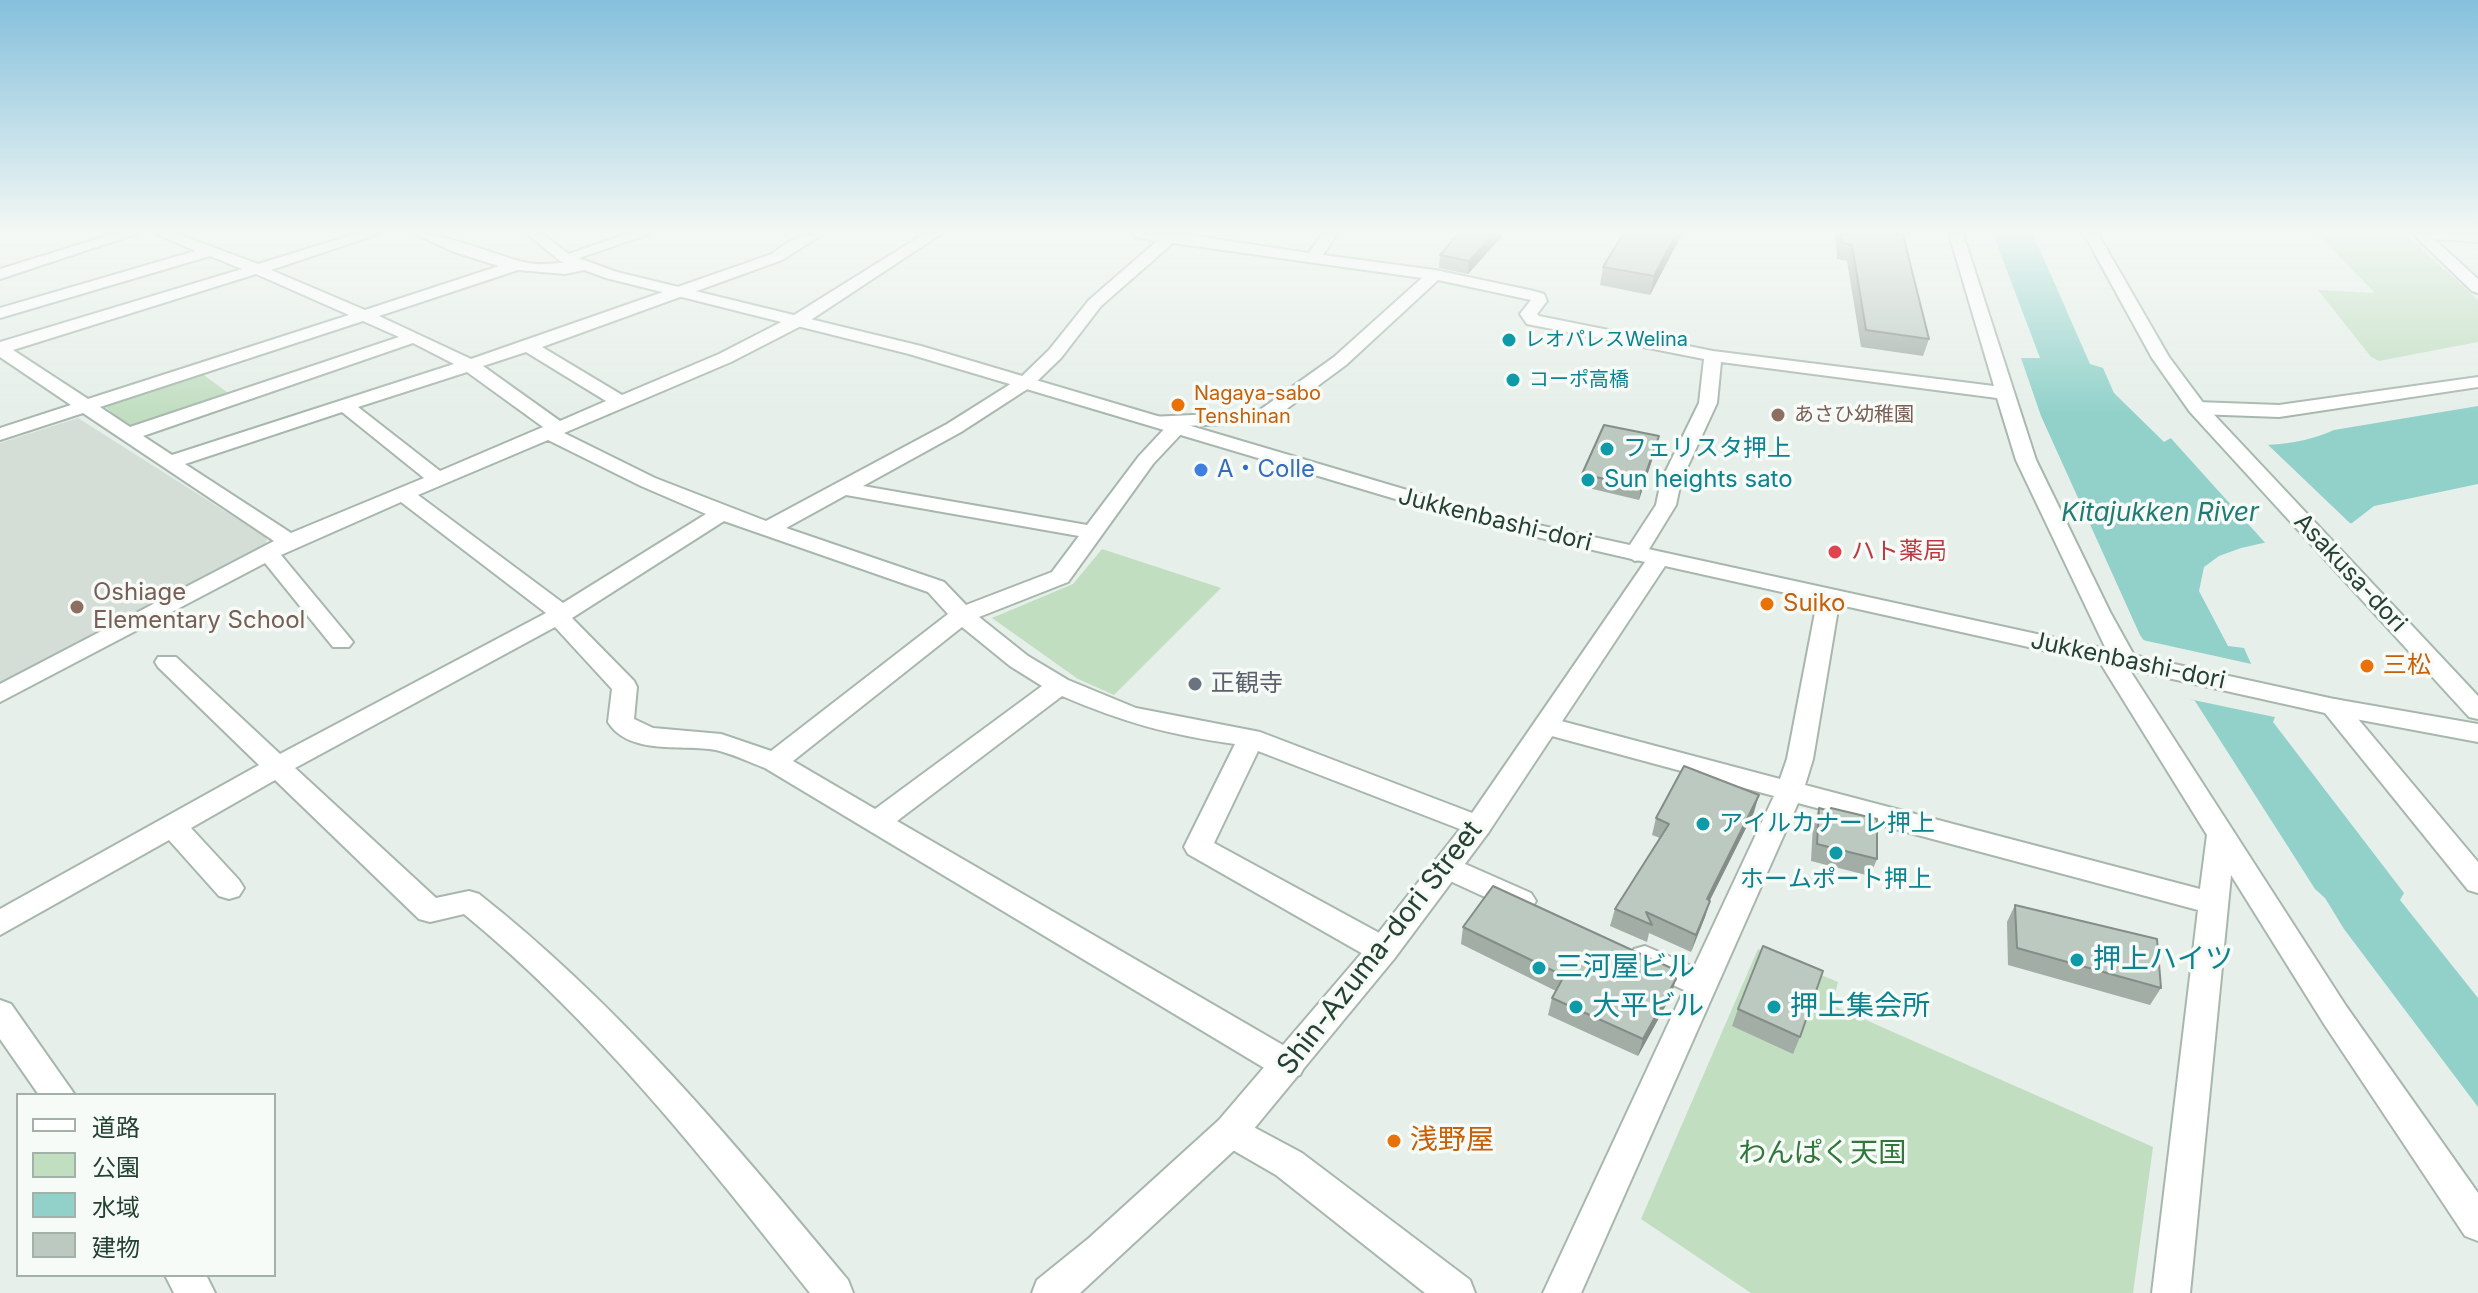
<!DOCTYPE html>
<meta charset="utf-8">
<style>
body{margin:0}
#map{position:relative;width:2478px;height:1293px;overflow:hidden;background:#e6efe9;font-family:Inter,"Noto Sans JP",sans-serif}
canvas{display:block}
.legend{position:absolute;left:16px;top:1093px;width:260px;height:184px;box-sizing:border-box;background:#f7fbf8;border:2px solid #a3b1a9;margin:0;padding:10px 14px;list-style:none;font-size:24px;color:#254132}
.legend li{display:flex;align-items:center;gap:16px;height:40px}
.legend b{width:40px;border:2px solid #a3b1a9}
</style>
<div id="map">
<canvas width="2478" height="1293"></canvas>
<ul class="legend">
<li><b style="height:10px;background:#fff"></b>道路</li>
<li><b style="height:22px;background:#c1dec1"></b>公園</li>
<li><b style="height:22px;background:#91d1ca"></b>水域</li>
<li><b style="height:22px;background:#bcc9c1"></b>建物</li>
</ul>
</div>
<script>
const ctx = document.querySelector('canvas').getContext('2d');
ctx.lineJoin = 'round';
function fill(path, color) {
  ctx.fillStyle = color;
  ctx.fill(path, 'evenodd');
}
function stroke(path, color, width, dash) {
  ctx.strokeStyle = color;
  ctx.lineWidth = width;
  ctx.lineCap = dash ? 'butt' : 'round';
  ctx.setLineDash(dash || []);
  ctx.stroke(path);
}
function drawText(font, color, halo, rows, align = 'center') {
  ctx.font = font + ' Inter,"Noto Sans JP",sans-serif';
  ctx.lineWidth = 7;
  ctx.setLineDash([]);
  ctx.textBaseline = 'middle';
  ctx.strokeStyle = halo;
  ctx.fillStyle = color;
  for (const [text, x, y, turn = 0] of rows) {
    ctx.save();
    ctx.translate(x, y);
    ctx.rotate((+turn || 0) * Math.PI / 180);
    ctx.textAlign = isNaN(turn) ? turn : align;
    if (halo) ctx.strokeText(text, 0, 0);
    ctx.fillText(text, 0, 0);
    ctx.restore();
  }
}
fill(new Path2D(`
 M78,418L267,538L265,547L0,685V443Z`), '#d4ded7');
fill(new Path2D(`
 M2317,234H2406L2478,300V342L2379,361L2371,357L2318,290L2375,293Z
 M201,373L231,395L131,428L103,405Z
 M1102,549L1221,588L1114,695L1078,679L992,618L1073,584Z
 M1758,949L1838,982L1832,1005L2153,1147L2133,1293H1751L1641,1219Z`), '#c1dec1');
fill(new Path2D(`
 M1993,234H2033L2090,364L2103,368L2114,393L2164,442L2171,438C2225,445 2283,453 2334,430L2478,406V484L2374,506L2352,523L2241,548L2219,556L2204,567L2199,591L2228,646L2244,648L2275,717L2273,722L2404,893L2400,900L2478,998V1107L2344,929L2325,898L2315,889L2195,701L2185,697L2140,635L2041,416L2021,358H2040Z`), '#91d1ca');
fill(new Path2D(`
 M2172,434L2221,441H2264L2354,527L2268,546L2168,435Z
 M2138,639L2256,665L2279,718L2179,697Z`), '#e6efe9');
const minor = new Path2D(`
 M113,234H136L0,279V269Z
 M157,234H178L258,264L355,234H378L271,270L365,310L499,266L454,252L415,234C451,234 492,255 528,263C549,267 571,259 589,263V269L565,274L518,270L379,316L471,359L772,254C788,240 802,234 823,234L782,260L542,347L622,395L719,354L791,317L924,234H941L803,325L731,362L564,433L655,478L766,521L947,424L1020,378L1049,350L1089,300L1157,241L1135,237L1133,234H1181L1309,253L1322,234H1337L1323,255L1435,270L1534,291L1544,294L1547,301L1537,314L1539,316L1713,351L1994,386L1949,234H1963L2036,460L2110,612L2136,659L2127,666L2346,1006L2478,1193V1241L2465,1236L2324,1024L2231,875L2190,1293H2152L2198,910L1798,803L1581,1293H1543L1684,990L1634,967L1630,958L1634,949L1645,946L1694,967L1774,796L1537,732L1533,726L1537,720L1546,717L1780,779L1787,759L1818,597L1821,592H1837L1840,597L1813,759L1805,785L2200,889L2207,835L2096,656L2099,651L2106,649L2016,460L1997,398L1721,362L1717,403L1681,481L1676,505L1643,559L1635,561L1624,554L1656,505L1661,481L1699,403L1704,359L1527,324L1520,314L1531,300L1438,280L1346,365L1269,422L1184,426L1183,432L1153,464L1068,582L979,617L1028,656L1068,680L1136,708L1260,732L1488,819L1492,826L1488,833L1478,836L1258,751L1214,843L1394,941L1398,950L1394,959L1383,962L1372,959L1188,854L1184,847L1235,744C1169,735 1123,722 1062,696L897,821L1300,1055L1305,1065L1300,1075L1288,1079L1276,1075L765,768C749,762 733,754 716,750C684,744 629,756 608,722L612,689L555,627L295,768L436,898L469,891L479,894C621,1006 733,1142 848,1280L853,1293H810C703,1158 598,1024 464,914L430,922L419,919L275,780L191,828L239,880L244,888L239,896L229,899L219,896L169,840L0,935V909L259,765L158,667L155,662L158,657H176L280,754L546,613L401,502L281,555L349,637L353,642L349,647H333L265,563L0,702V684L274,541L83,413L0,440V428L71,405L0,357V342L242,269L210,256L0,318V308L195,251ZM1173,243L1422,278L1334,357L1257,412L1150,417L1148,421L1150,425L1167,426L1139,456L1087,525L863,486L961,432L1032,386L1061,358L1101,306ZM256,274L349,315L88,399L13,350ZM363,321L399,337L130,427L100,407ZM413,343L454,364L172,455L143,436ZM526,352L606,401L560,421L483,366ZM467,372L543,427L440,471L358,407ZM342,412L424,478L291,533L185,464ZM548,440L641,486L706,514L563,603L418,495ZM846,495L1079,536L1052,572L966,605L944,582L786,528ZM724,521L928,592L948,614L771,751L721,734L653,728L634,719L637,687L634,681L572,618ZM962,627L1010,666L1042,686L875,809L793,761Z
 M627,234H649L570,261L565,263L557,258Z
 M2413,234H2478V242L2434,239L2478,279V293L2472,291Z
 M2334,699L2343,701L2478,862V893L2468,890L2325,713L2321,707L2325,701Z
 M1447,856L1531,893L1536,901L1531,909L1521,912L1511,909L1437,875L1433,867L1437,859Z
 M0,1000L11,1004L75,1095H39L0,1039Z
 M1231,1115L1302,1153L1470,1280L1475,1293H1425L1276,1175L1219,1142L1214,1131L1219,1120Z
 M165,1275H206L215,1293H174Z`);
const tertiary = new Path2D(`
 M527,234H543L570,255L617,272L921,346L1488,514L2334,699L2478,724V742L2334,715L1665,566L1488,833L1394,959L1243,1142L1080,1293H1032L1037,1280L1089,1238L1219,1120L1372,941L1468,819L1645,562L1476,523L909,354L606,278L560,261Z
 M2478,377V387L2279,417L2197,414L2188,408L2197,402L2279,405Z`);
const secondary = new Path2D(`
 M2084,234H2098L2169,357L2204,404L2478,696V719L2469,717L2190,412L2152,358Z`);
stroke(minor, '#a8b7ae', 4);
stroke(tertiary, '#a8b7ae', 4);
stroke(secondary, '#a5baad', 4);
fill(minor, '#fff');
fill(tertiary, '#fff');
fill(secondary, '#fff');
fill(new Path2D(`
 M1458,234H1504L1468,274L1439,268L1440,255Z
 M1623,234H1682L1650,295L1600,285L1603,267Z
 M1835,234H1896L1929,339L1923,356L1861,347L1847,261L1837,259Z
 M1659,436L1656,448L1639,500L1580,486L1582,474Z
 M1819,808L1877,859L1870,876L1811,861L1813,825Z
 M1754,812L1710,900L1705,917L1691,952L1649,933L1647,942L1610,926L1615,909L1660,838L1652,835L1656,818Z
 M2015,905L2161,988L2150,1005L2008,965L2007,922Z
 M1463,927L1671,996L1638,1056L1548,1015L1552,998L1556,991L1461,944Z
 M1738,1009L1800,1037L1793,1054L1732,1026Z`), '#a2ada6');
fill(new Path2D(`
 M1494,234H1504L1468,274L1469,261Z
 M1676,234H1682L1650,295L1654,276Z
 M1659,436L1656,448L1639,500L1641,487Z
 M1759,795L1754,812L1702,916L1707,899Z
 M1710,901L1705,917L1691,952L1696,935Z
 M1676,979L1671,996L1638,1056L1643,1039Z`), '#848d87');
const building = new Path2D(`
 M1458,234H1494L1469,261L1440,255Z
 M1623,234H1676L1654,276L1603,267Z
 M1841,234H1896L1903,235L1929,339L1866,330L1852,245L1842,243Z
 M1604,425L1659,436L1641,487L1582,474Z
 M1684,766L1759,795L1707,899L1710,901L1696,935L1646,912L1652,925L1615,909L1669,824L1656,818Z
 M1819,808L1830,811L1831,808L1877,819V859L1817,844Z
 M1493,886L1671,968L1676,979L1643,1039L1552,998L1564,976L1463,927Z
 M2015,905L2157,939L2161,988L2017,948Z
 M1763,946L1823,971L1800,1037L1738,1009Z`);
fill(building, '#bcc9c1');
stroke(building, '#848d87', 2);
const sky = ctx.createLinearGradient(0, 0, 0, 415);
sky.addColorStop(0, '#85c0dc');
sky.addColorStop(0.56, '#f4f8f5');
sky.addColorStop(1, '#f4f8f500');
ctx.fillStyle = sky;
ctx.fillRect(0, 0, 2478, 415);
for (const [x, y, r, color] of [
 [1509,340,8,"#0f9aa8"],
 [1513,380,8,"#0f9aa8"],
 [1178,405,8,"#e8710a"],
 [1778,415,8,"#8d6e63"],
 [1607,449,8,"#0f9aa8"],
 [1201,470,8,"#3f7fe0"],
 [1588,480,8,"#0f9aa8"],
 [1835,552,8,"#e0444e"],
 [1767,604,8,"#e8710a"],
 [77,607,8,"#8d6e63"],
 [2367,666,8,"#e8710a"],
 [1195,684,8,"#6b7280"],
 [1703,824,8,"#0f9aa8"],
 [1836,853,8,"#0f9aa8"],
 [2077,960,8,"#0f9aa8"],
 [1539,968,8,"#0f9aa8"],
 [1576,1007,8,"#0f9aa8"],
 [1774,1007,8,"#0f9aa8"],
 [1394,1141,8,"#e8710a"]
]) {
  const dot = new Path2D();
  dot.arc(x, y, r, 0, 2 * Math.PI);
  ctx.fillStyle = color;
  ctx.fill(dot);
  stroke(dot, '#f7fbf8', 3);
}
drawText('20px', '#0d838f', '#f7fbf8', [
 ["レオパレスWelina",1525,340],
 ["コーポ高橋",1529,380]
], 'left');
drawText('20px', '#c56008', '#f7fbf8', [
 ["Nagaya-sabo",1194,394],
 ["Tenshinan",1194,417]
], 'left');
drawText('20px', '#785e54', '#f7fbf8', [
 ["あさひ幼稚園",1794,415]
], 'left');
drawText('24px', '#0d838f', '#f7fbf8', [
 ["フェリスタ押上",1623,449],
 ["Sun heights sato",1604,480],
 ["アイルカナーレ押上",1719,824],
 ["ホームポート押上",1836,880,"center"]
], 'left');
drawText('24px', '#366cbe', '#f7fbf8', [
 ["A・Colle",1217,470]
], 'left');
drawText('24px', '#254132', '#f7fbf8', [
 ["Jukkenbashi-dori",1495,520,14],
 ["Asakusa-dori",2350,573,47],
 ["Jukkenbashi-dori",2128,661,12]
]);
drawText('24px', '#be3a42', '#f7fbf8', [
 ["ハト薬局",1851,552]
], 'left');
drawText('24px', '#785e54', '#f7fbf8', [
 ["Oshiage",93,593],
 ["Elementary School",93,621]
], 'left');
drawText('24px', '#c56008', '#f7fbf8', [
 ["Suiko",1783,604],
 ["三松",2383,666]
], 'left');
drawText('24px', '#5b616d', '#f7fbf8', [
 ["正観寺",1211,684]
], 'left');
drawText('italic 26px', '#217b73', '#f7fbf8', [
 ["Kitajukken River",2160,513]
]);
drawText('28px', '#254132', '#f7fbf8', [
 ["Shin-Azuma-dori Street",1380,948,-52]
]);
drawText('28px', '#0d838f', '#f7fbf8', [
 ["押上ハイツ",2093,960],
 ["三河屋ビル",1555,968],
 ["大平ビル",1592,1007],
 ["押上集会所",1790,1007]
], 'left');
drawText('28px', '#c56008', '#f7fbf8', [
 ["浅野屋",1410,1141]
], 'left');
drawText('28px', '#31763a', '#f7fbf8', [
 ["わんぱく天国",1822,1154]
]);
</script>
